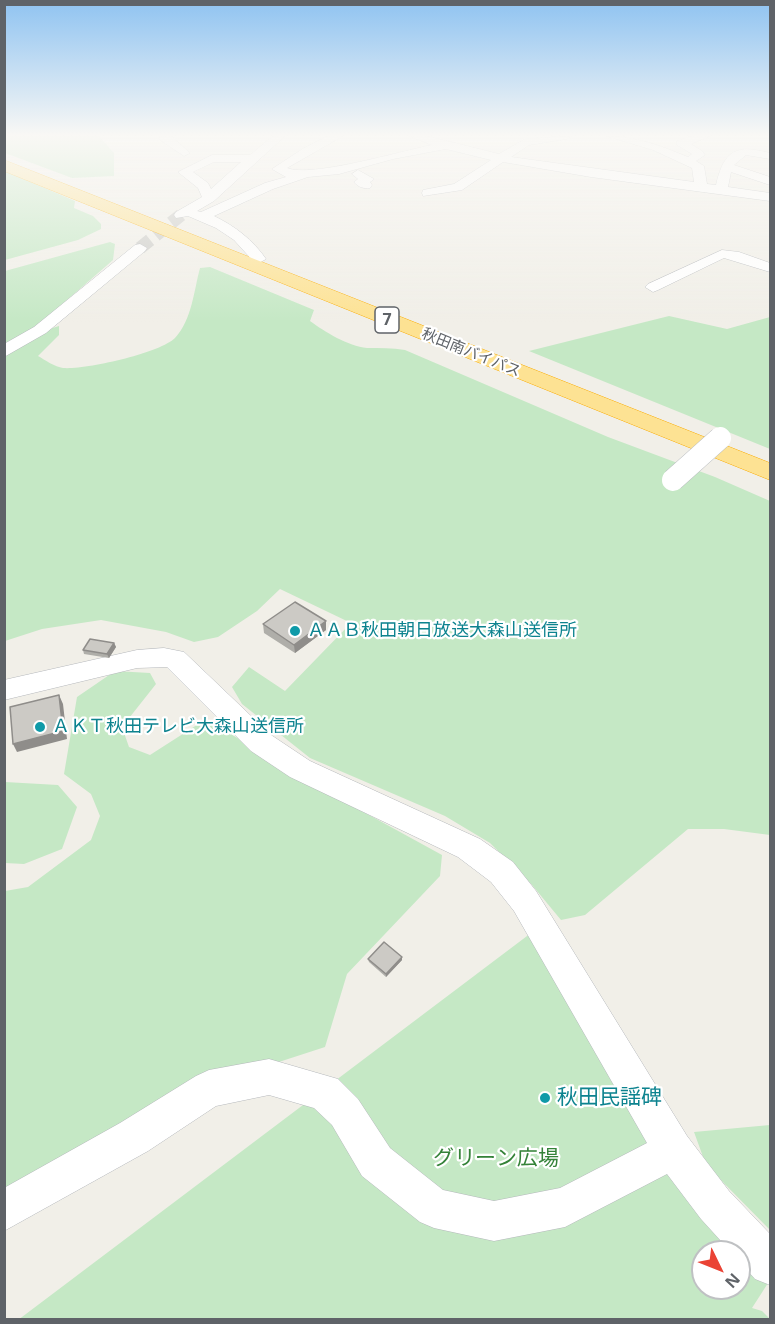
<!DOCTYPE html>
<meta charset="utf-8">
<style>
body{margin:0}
#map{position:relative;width:775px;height:1324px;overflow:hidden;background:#f1efe8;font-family:"Open Sans",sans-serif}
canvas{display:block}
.frame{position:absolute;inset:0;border:6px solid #5f6368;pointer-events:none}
.north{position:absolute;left:691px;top:1240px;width:60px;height:60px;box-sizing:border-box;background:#fff;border:2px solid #bfc1c3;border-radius:50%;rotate:133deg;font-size:16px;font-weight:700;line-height:24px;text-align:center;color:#5f6368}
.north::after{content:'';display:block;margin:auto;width:21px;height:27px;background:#ea4335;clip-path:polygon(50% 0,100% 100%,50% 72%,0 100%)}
</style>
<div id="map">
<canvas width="775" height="1324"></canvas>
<div class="frame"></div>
<div class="north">N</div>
</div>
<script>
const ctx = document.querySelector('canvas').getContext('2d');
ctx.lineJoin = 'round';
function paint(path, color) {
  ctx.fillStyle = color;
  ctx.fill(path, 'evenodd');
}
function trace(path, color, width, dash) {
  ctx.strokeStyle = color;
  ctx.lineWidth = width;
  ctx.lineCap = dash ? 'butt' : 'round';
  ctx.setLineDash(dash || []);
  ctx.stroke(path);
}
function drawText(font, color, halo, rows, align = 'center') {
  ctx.font = font + ' "Open Sans","Noto Sans JP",sans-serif';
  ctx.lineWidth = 4.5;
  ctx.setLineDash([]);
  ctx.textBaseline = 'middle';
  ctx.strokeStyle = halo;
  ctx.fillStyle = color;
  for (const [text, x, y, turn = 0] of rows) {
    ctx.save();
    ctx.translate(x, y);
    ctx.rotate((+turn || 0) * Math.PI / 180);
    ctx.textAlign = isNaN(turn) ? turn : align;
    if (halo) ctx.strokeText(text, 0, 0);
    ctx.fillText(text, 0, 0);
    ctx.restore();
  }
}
paint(new Path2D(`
 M 5,136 L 99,136 L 114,153 L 114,176 L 72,178 L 5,153 Z
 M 5,171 L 75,201 L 74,208 L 93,216 L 101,224 L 101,229 L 78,240 L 5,260 Z
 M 110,242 L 115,244 L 113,260 L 26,336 L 5,347 L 5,271 Z
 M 210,267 L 314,310 L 310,321 C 325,332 348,346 367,348 C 380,348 392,348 405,350 L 608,437 L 715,477 L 770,501 L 770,835 L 724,829 L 688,829 L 585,915 L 561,920 L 532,885 L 490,843 L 445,816 L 310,758 L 242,704 L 232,687 L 249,667 L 285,691 L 351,623 L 280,589 L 257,611 L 218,637 L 194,642 L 166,632 L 101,620 L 42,629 L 5,641 L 5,355 L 46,330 L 59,326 L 59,335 L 38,356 C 45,360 55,367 63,368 C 85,370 160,353 175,338 C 192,320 194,290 200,268 Z
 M 669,316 L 727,329 L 770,317 L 770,449 L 529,351 Z
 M 115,671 L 150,673 L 156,684 L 122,727 L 129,747 L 150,755 L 203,721 L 224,730 L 338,798 L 442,855 L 440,876 L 347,974 L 325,1047 L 165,1099 L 5,1193 L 5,891 L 28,887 L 91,840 L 100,816 L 91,794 L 64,774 L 77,697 Z
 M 5,782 L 58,785 L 77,807 L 62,849 L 24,864 L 5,863 Z
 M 535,930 L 770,1275 L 770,1280 L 752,1308 L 762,1311 L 770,1319 L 18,1320 ZM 703,1252 L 739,1252 L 739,1288 L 703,1288 Z
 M 770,1125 L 770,1230 L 706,1165 L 694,1132 Z`), '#c5e8c5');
trace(new Path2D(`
 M 140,248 L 181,215`), '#ccccc8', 13, [13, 7]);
const minor = new Path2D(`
 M 160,136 L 171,136 L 190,153 L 184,156 L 160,140 Z
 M 273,136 L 285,136 L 214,201 L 197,211 L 201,212 L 265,183 L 286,177 L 272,169 L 304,148 L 328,136 L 343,136 L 287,168 C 311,178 401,151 432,145 L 409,136 L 427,136 L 499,154 L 525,139 L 572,136 L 567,139 L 529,145 L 511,157 L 694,182 L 692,168 L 653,150 L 606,136 C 636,136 661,146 688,157 L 692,154 L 677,145 L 677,141 L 692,136 L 710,136 L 691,144 L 702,151 L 705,155 L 696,161 L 704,166 L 707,184 L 716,185 C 724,150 736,144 770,153 L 770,159 L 746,155 L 734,165 L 770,177 L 770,185 L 731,172 L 728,187 L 770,193 L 770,201 L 591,177 L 503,162 L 462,190 L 423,196 L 422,193 L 423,190 L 454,184 L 491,160 L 446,149 L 393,159 L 339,174 L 308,177 L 273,189 L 214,216 C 235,226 253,240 266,259 L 259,263 L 254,262 L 234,240 L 216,228 L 188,216 L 176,218 L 174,215 L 176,212 L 202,197 L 198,188 L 178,172 L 212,155 L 250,155 ZM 214,162 L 241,162 L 211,189 L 208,183 L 193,172 Z
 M 358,170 L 374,179 L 370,182 L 372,185 L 370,188 C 364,189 358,187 354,182 L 358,179 L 352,174 Z
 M 140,244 L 147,248 L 145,251 L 46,333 L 4,357 L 4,344 L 34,327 L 135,245 Z
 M 722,250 L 739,252 L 770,263 L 770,272 L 724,258 L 658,290 L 653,292 L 645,287 L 648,284 Z
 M 164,648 L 184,652 L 271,735 L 310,761 L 480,839 L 513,862 L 536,891 L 687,1136 L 729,1191 L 770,1234 L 770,1285 L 755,1279 L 739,1261 L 739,1252 L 731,1252 L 701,1219 L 667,1174 L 565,1227 L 494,1241 L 434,1228 L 420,1222 L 362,1176 L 332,1125 L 314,1108 L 269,1095 L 216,1106 L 148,1151 L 4,1231 L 4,1188 L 120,1123 L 196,1076 L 209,1070 L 269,1059 L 338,1079 L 358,1099 L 390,1148 L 443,1190 L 494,1201 L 560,1188 L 647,1143 L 514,911 L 491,882 L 458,857 L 290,777 L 251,751 L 167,667 L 137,668 L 4,700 L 4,680 L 137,650 Z`);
const highway = new Path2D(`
 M 4,160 L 770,463 L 770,480 L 4,171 Z`);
trace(minor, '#b5b8bc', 1);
trace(highway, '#f9ab00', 1);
paint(minor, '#fff');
paint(highway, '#fde293');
const minorBridge = new Path2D(`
 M 673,480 L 720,438`);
trace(minorBridge, '#b5b8bc', 23, []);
trace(minorBridge, '#fff', 22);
paint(new Path2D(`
 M 326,621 L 326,630 L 295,653 L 264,633 L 263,624 Z
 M 114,643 L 116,647 L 109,658 L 84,654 L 83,650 Z
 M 402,957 L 402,960 L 386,977 L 369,962 L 368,959 Z`), '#afaea9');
paint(new Path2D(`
 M 326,621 L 326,630 L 295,653 L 294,645 Z
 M 114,643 L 116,647 L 109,658 L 107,654 Z
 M 59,695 L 63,704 L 67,739 L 17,752 L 13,744 Z
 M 402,957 L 402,960 L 386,977 L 386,974 Z`), '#8f8d8a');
const building = new Path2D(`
 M 295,602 L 326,621 L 294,645 L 263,624 Z
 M 90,639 L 114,643 L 107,654 L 83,650 Z
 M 59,695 L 63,731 L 13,744 L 10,707 Z
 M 384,942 L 402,957 L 386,974 L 368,959 Z`);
paint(building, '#cccac5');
trace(building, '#8f8d8a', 1.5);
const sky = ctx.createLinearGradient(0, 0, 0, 322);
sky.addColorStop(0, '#8fc3f1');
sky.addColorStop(0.42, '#f9f8f5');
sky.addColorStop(1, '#f9f8f500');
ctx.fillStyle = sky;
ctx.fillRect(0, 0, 775, 322);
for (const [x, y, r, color] of [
 [295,631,6,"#0f9aa8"],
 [40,727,6,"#0f9aa8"],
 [545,1098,6,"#0f9aa8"]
]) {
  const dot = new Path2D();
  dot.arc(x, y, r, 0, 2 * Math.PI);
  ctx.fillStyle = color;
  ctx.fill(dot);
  trace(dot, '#fff', 2);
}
drawText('15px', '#5f6368', '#fff', [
 ["秋田南バイパス",471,353,22]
]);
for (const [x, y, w] of [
 [387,320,24]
]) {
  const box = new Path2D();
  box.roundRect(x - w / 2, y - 13, w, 26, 4.5);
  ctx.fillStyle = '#fff';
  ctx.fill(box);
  trace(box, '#5f6368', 1.5);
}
drawText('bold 16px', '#5f6368', null, [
 ["7",387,320]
]);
drawText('18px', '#0d838f', '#fff', [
 ["ＡＡＢ秋田朝日放送大森山送信所",307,631],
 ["ＡＫＴ秋田テレビ大森山送信所",52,727]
], 'left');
drawText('21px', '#0d838f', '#fff', [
 ["秋田民謡碑",557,1098]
], 'left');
drawText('21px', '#348238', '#fff', [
 ["グリーン広場",496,1159]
]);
</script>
